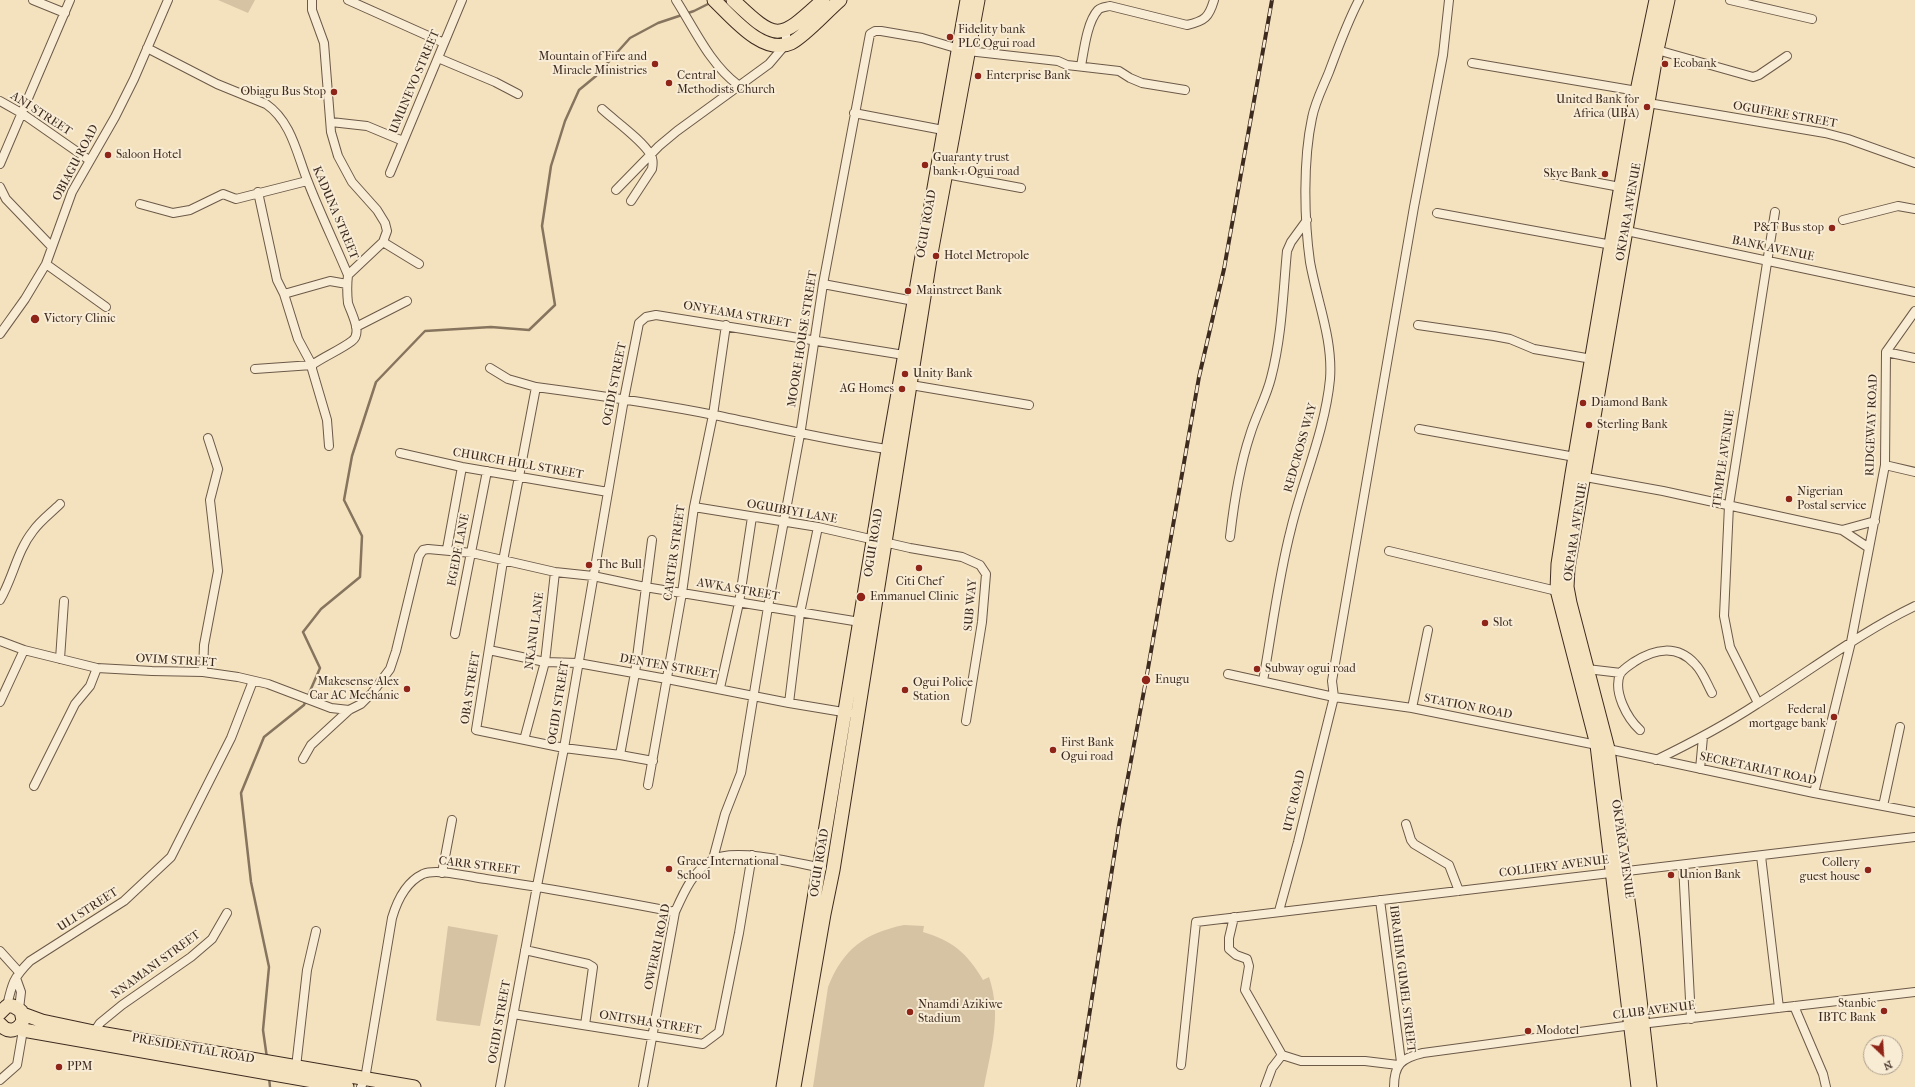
<!DOCTYPE html>
<style>
body{margin:0}
#map{position:relative;width:1915px;height:1087px;overflow:hidden;background:#f4e2be;font-family:"IM FELL French Canon",serif}
canvas{display:block}
.north{position:absolute;left:1863px;top:1035px;width:40px;height:40px;box-sizing:border-box;background:#f8ecd5;border:1px solid #ae9f8d;border-radius:50%;rotate:155deg;font-size:11px;font-weight:700;line-height:16px;text-align:center;color:#3e2b20}
.north::after{content:'';display:block;margin:auto;width:14px;height:18px;background:#8f2418;clip-path:polygon(50% 0,100% 100%,50% 72%,0 100%)}
</style>
<div id="map">
<canvas width="1915" height="1087"></canvas>
<div class="north">N</div>
</div>
<script>
const ctx = document.querySelector('canvas').getContext('2d');
ctx.lineJoin = 'round';
function paint(path, color) {
  ctx.fillStyle = color;
  ctx.fill(path, 'evenodd');
}
function trace(path, color, width, dash) {
  ctx.strokeStyle = color;
  ctx.lineWidth = width;
  ctx.lineCap = dash ? 'butt' : 'round';
  ctx.setLineDash(dash || []);
  ctx.stroke(path);
}
function drawText(font, color, halo, rows, align = 'center') {
  ctx.font = font + ' "IM FELL French Canon",serif';
  ctx.lineWidth = 4;
  ctx.setLineDash([]);
  ctx.textBaseline = 'middle';
  ctx.strokeStyle = halo;
  ctx.fillStyle = color;
  for (const [text, x, y, turn = 0] of rows) {
    ctx.save();
    ctx.translate(x, y);
    ctx.rotate((+turn || 0) * Math.PI / 180);
    ctx.textAlign = isNaN(turn) ? turn : align;
    if (halo) ctx.strokeText(text, 0, 0);
    ctx.fillText(text, 0, 0);
    ctx.restore();
  }
}
paint(new Path2D(`
 M 218,0 L 255,0 L 248,13 Z
 M 904,925 L 924,926 L 923,932 C 953,941 967,953 983,980 L 989,977 C 1002,1016 991,1049 984,1087 L 813,1087 L 828,987 C 843,949 865,933 904,925 Z
 M 448,926 L 498,935 L 480,1026 L 438,1021 L 436,1020 Z`), '#d5c3a3');
trace(new Path2D(`
 M 267,1058 L 263,1030 L 269,967 L 251,882 L 241,793 L 264,737 L 304,705 L 320,668 L 303,632 L 321,609 L 360,577 L 362,536 L 344,500 L 352,456 L 376,382 L 425,331 L 491,327 L 529,330 L 555,305 L 542,226 L 551,166 L 565,121 L 579,90 L 596,76 L 630,38 L 658,23 L 694,11 L 712,2
 M 269,1077 L 270,1087`), '#86745e', 2.5);
const minor = new Path2D(`
 M 33,0 L 65,13
 M 312,0 L 312,10 L 324,43 L 331,132 L 338,156 L 352,182 L 377,210 L 385,223 L 387,231 L 383,242 L 348,275
 M 348,0 L 444,43
 M 676,0 C 695,30 710,64 738,85
 M 1730,0 L 1812,19
 M 147,48 L 217,84 L 266,104 C 292,122 297,155 308,182 C 320,213 335,244 348,275 C 347,284 347,294 348,303 C 351,313 363,333 352,341 C 340,350 325,356 312,365 L 312,369 L 327,420 L 329,446
 M 1657,50 L 1753,77 L 1759,75 L 1787,56
 M 968,51 L 1058,61 L 1067,65 L 1119,71 L 1130,78 L 1142,83 L 1185,90
 M 438,58 L 495,82 L 518,94
 M 1472,63 L 1637,91
 M 1081,66 C 1084,50 1087,22 1098,10 C 1101,7 1106,7 1110,6 L 1187,25 C 1205,21 1209,17 1214,0
 M 0,101 L 23,114 L 89,160
 M 1648,103 L 1825,133 L 1848,139 L 1915,163
 M 602,109 C 615,121 642,140 650,154 C 653,158 653,164 652,169 L 631,201
 M 854,113 L 943,130
 M 331,122 L 367,126 L 403,141
 M 0,164 L 70,0
 M 390,173 L 462,0
 M 946,174 L 1021,188
 M 1551,174 L 1620,187
 M 0,187 L 6,199 L 52,247
 M 616,190 L 659,146 L 677,131 L 769,64 L 786,44 L 786,31
 M 140,204 L 173,213 L 190,210 L 223,194 L 236,199 L 307,181
 M 1437,213 L 1612,245
 M 1843,220 L 1898,206 L 1915,209
 M 1622,230 L 1915,292
 M 383,242 L 419,264
 M 46,264 L 106,307
 M 823,284 L 914,301
 M 284,294 L 330,281 L 347,284
 M 1418,325 L 1494,336 L 1510,339 L 1534,349 L 1592,359
 M 356,327 L 407,301
 M 0,334 L 25,299 L 46,264 L 72,192 L 115,117 L 134,79 L 168,0
 M 1886,352 L 1915,358
 M 490,368 L 508,379 L 536,387
 M 255,369 L 312,365 L 298,339 L 284,294 L 277,280 L 258,192
 M 911,385 L 1029,405
 M 1419,429 L 1575,457
 M 400,453 L 462,467 L 608,492
 M 1885,465 L 1915,472
 M 1580,476 L 1663,491 L 1842,530 L 1869,548
 M 694,507 L 818,527 L 910,548 L 962,557 L 980,565 L 986,574 L 982,622 L 966,721
 M 1842,530 L 1875,521
 M 1230,537 C 1234,502 1239,468 1250,435 C 1256,415 1266,398 1271,378 C 1282,336 1283,293 1287,251 L 1291,242 L 1307,220
 M 652,540 L 635,673 L 620,755 L 564,748 L 476,730 L 503,561 L 536,387 C 596,395 655,403 714,415 C 773,427 832,441 893,450
 M 447,549 L 462,467
 M 1389,551 L 1561,592
 M 0,600 C 13,578 17,551 33,531 C 40,521 51,513 60,504
 M 455,634 L 487,471
 M 0,641 L 24,650 L 97,668 L 152,671 L 203,672 L 238,677 L 268,684 L 331,708 L 349,710
 M 489,650 L 545,662 L 578,663 L 667,679 L 789,703 L 849,713
 M 60,659 L 64,601
 M 1587,669 L 1621,673
 M 203,672 L 204,645 L 218,571 L 210,500 L 218,469 L 208,438
 M 1228,674 L 1334,697 L 1412,708 L 1597,745 L 1608,749 L 1814,793 L 1915,812
 M 1263,681 C 1272,631 1278,579 1291,529 C 1303,479 1325,431 1330,379 C 1333,339 1317,301 1310,262 C 1304,219 1303,160 1312,118 C 1315,102 1323,87 1329,72 C 1338,48 1347,23 1359,0
 M 720,688 L 739,603 L 752,517
 M 0,702 L 24,650
 M 789,703 L 800,613 L 818,527
 M 1758,703 L 1730,647 L 1724,616 L 1729,505 L 1775,212
 M 1412,708 L 1428,630
 M 1640,730 C 1627,718 1613,692 1620,674 C 1623,669 1630,665 1634,662 C 1654,649 1677,644 1695,664 C 1703,672 1707,684 1712,693
 M 524,740 L 545,662 L 555,572
 M 620,755 L 653,761
 M 303,759 L 311,745 L 349,710 L 361,704 L 372,693 L 390,669 L 396,651 L 419,556 L 423,550 L 428,549 L 472,553 L 555,572 L 593,576 L 645,587 L 860,622
 M 1656,760 C 1691,743 1725,725 1757,704 C 1810,671 1859,633 1915,606
 M 1700,769 L 1703,737
 M 648,785 L 682,593 L 694,507 L 713,415 L 726,325
 M 34,786 L 75,704 L 90,686 L 97,668
 M 1814,793 L 1851,642 L 1885,465 L 1886,352 L 1915,311
 M 1883,806 L 1900,727
 M 1406,824 L 1411,840 L 1414,844 L 1449,865 L 1459,891
 M 1761,856 L 1779,1008
 M 713,859 L 725,814 L 741,773 L 768,607 L 801,429 L 823,284 L 870,34 L 875,31 L 881,31 L 922,38 L 959,49
 M 1683,865 L 1691,1019
 M 442,873 L 452,820
 M 1380,900 L 1401,1062
 M 1279,911 L 1298,842 L 1334,697 L 1332,681 L 1414,207 L 1443,55 L 1449,0
 M 1234,917 L 1229,938 L 1229,949 L 1236,955 L 1247,959 L 1249,966 L 1245,990 L 1282,1055 L 1301,1061 L 1365,1061 L 1398,1065
 M 525,950 L 588,964 L 593,967 L 585,1025
 M 0,951 L 19,972
 M 16,978 L 21,992 L 19,1009
 M 7,1006 C 12,984 13,978 30,961 L 124,901 L 171,857 L 231,738 L 253,681
 M 1794,1006 L 1823,1074 L 1826,1087
 M 513,1014 L 703,1044 L 719,1032 L 739,933 L 752,855
 M 94,1032 L 100,1023 L 122,1005 L 191,957 L 212,939 L 227,913
 M 1181,1065 L 1196,922 L 1915,837
 M 296,1067 L 307,970 L 316,931
 M 0,1080 L 17,1065 L 23,1030
 M 361,1087 L 365,1079 L 392,918 C 397,901 406,882 423,874 C 437,868 470,877 486,879 C 549,888 612,900 675,912
 M 500,1087 L 537,886 L 564,748 L 624,399 L 639,323 L 646,317 L 656,315 L 904,355
 M 643,1087 L 675,912 C 684,892 693,871 712,860 C 733,847 798,863 822,868
 M 1265,1087 L 1272,1068 L 1282,1055
 M 1394,1087 C 1394,1065 1401,1058 1423,1053 L 1632,1025 L 1915,992`);
const primary = new Path2D(`
 M 714,0 C 732,17 763,56 791,43 C 806,35 826,12 840,0
 M 733,0 C 778,43 779,40 823,0
 M 0,1013 L 7,1006 L 13,1006 L 21,1011 L 23,1020 C 19,1031 8,1034 0,1024
 M 23,1014 L 42,1021 L 94,1032 L 414,1087
 M 19,1028 L 23,1030 L 347,1087
 M 783,1087 L 888,450 L 967,0
 M 794,1087 L 824,914 L 833,870 L 930,259 L 978,0
 M 1638,1087 L 1597,745 L 1557,590 L 1558,564 L 1572,474 L 1637,91 L 1656,0
 M 1650,1087 L 1633,938 L 1608,749 L 1570,603 L 1567,587 L 1568,568 L 1657,50 L 1668,0`);
trace(minor, '#6c5948', 10);
trace(primary, '#3e2b20', 15);
trace(minor, '#f8ecd5', 8);
trace(primary, '#f4e2be', 13);
const rail = new Path2D(`
 M 1078,1087 L 1119,825 L 1146,680 L 1199,377 L 1224,269 L 1272,0`);
trace(rail, '#3e2b20', 4);
trace(rail, '#f8ecd5', 2.5, [8]);
for (const [x, y, r, color] of [
 [950,37,4,"#8f2418"],
 [655,64,4,"#8f2418"],
 [1665,64,4,"#8f2418"],
 [978,76,4,"#8f2418"],
 [669,83,4,"#8f2418"],
 [334,92,4,"#8f2418"],
 [1647,107,4,"#8f2418"],
 [108,155,4,"#8f2418"],
 [925,165,4,"#8f2418"],
 [1605,174,4,"#8f2418"],
 [1832,228,4,"#8f2418"],
 [936,256,4,"#8f2418"],
 [908,291,4,"#8f2418"],
 [35,319,5,"#8f2418"],
 [905,374,4,"#8f2418"],
 [902,389,4,"#8f2418"],
 [1583,403,4,"#8f2418"],
 [1589,425,4,"#8f2418"],
 [1789,499,4,"#8f2418"],
 [589,565,4,"#8f2418"],
 [919,568,4,"#8f2418"],
 [861,597,5,"#8f2418"],
 [1485,623,4,"#8f2418"],
 [1257,669,4,"#8f2418"],
 [1146,680,5,"#8f2418"],
 [407,689,4,"#8f2418"],
 [905,690,4,"#8f2418"],
 [1834,717,4,"#8f2418"],
 [1053,750,4,"#8f2418"],
 [669,869,4,"#8f2418"],
 [1868,870,4,"#8f2418"],
 [1671,875,4,"#8f2418"],
 [1884,1011,4,"#8f2418"],
 [910,1012,4,"#8f2418"],
 [1528,1031,4,"#8f2418"],
 [59,1067,4,"#8f2418"]
]) {
  const dot = new Path2D();
  dot.arc(x, y, r, 0, 2 * Math.PI);
  ctx.fillStyle = color;
  ctx.fill(dot);
  trace(dot, '#f8ecd5', 1.5);
}
drawText('12px', '#3e2b20', '#f8ecd5', [
 ["Fidelity bank",958,30],
 ["PLC Ogui road",958,44],
 ["Mountain of Fire and",647,57,"right"],
 ["Miracle Ministries",647,71,"right"],
 ["Ecobank",1673,64],
 ["Central",677,76],
 ["Methodists Church",677,90],
 ["Enterprise Bank",986,76],
 ["Obiagu Bus Stop",326,92,"right"],
 ["United Bank for",1639,100,"right"],
 ["Africa (UBA)",1639,114,"right"],
 ["Saloon Hotel",116,155],
 ["Guaranty trust",933,158],
 ["bank 1 Ogui road",933,172],
 ["Skye Bank",1597,174,"right"],
 ["P&T Bus stop",1824,228,"right"],
 ["Hotel Metropole",944,256],
 ["Mainstreet Bank",916,291],
 ["Victory Clinic",44,319],
 ["Unity Bank",913,374],
 ["AG Homes",894,389,"right"],
 ["Diamond Bank",1591,403],
 ["Sterling Bank",1597,425],
 ["Nigerian",1797,492],
 ["Postal service",1797,506],
 ["The Bull",597,565],
 ["Citi Chef",919,582,"center"],
 ["Emmanuel Clinic",870,597],
 ["Slot",1493,623],
 ["Subway ogui road",1265,669],
 ["Enugu",1155,680],
 ["Makesense Alex",399,682,"right"],
 ["Car AC Mechanic",399,696,"right"],
 ["Ogui Police",913,683],
 ["Station",913,697],
 ["Federal",1826,710,"right"],
 ["mortgage bank",1826,724,"right"],
 ["First Bank",1061,743],
 ["Ogui road",1061,757],
 ["Grace International",677,862],
 ["School",677,876],
 ["Collery",1860,863,"right"],
 ["guest house",1860,877,"right"],
 ["Union Bank",1679,875],
 ["Stanbic",1876,1004,"right"],
 ["IBTC Bank",1876,1018,"right"],
 ["Nnamdi Azikiwe",918,1005],
 ["Stadium",918,1019],
 ["Modotel",1536,1031],
 ["PPM",67,1067]
], 'left');
drawText('12px', '#3e2b20', '#f8ecd5', [
 ["UMUNEVO STREET",415,82,-67],
 ["ANI STREET",41,114,33],
 ["OGUFERE STREET",1785,115,10],
 ["OBIAGU ROAD",76,163,-62],
 ["OKPARA AVENUE",1629,212,-80],
 ["KADUNA STREET",335,213,67],
 ["OGUI ROAD",927,224,-80],
 ["BANK AVENUE",1773,249,12],
 ["ONYEAMA STREET",737,315,10],
 ["MOORE HOUSE STREET",803,339,-81],
 ["OGIDI STREET",615,384,-79],
 ["RIDGEWAY ROAD",1872,425,-88],
 ["REDCROSS WAY",1301,448,-74],
 ["TEMPLE AVENUE",1724,459,-82],
 ["CHURCH HILL STREET",518,464,10],
 ["OGUIBIYI LANE",792,512,10],
 ["OKPARA AVENUE",1576,532,-81],
 ["OGUI ROAD",874,543,-81],
 ["EGEDE LANE",459,550,-79],
 ["CARTER STREET",675,553,-82],
 ["AWKA STREET",738,590,10],
 ["SUB WAY",971,605,-85],
 ["NKANU LANE",535,631,-82],
 ["OVIM STREET",176,661,3],
 ["DENTEN STREET",668,667,10],
 ["OBA STREET",471,688,-81],
 ["OGIDI STREET",559,703,-81],
 ["STATION ROAD",1468,707,11],
 ["SECRETARIAT ROAD",1758,769,12],
 ["UTC ROAD",1295,801,-77],
 ["OKPARA AVENUE",1622,849,82],
 ["OGUI ROAD",820,863,-81],
 ["CARR STREET",479,866,7],
 ["COLLIERY AVENUE",1554,867,-7],
 ["ULI STREET",88,910,-33],
 ["OWERRI ROAD",658,947,-78],
 ["NNAMANI STREET",156,965,-36],
 ["IBRAHIM GUMEL STREET",1402,979,83],
 ["CLUB AVENUE",1654,1011,-7],
 ["OGIDI STREET",500,1022,-80],
 ["ONITSHA STREET",650,1023,9],
 ["PRESIDENTIAL ROAD",193,1049,10]
]);
</script>
